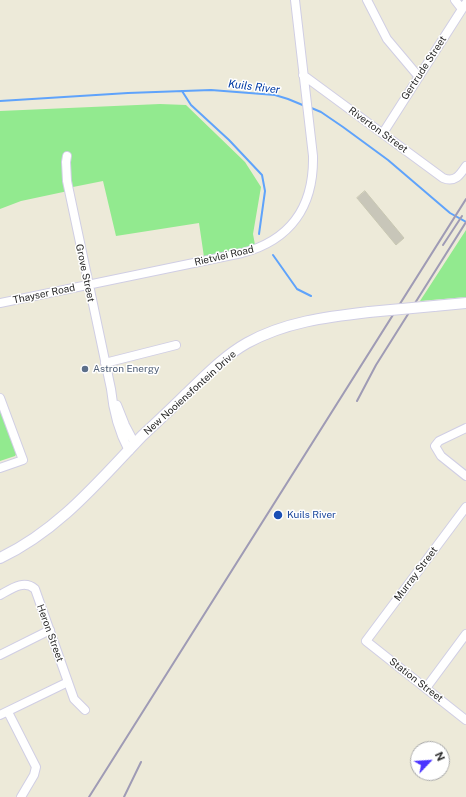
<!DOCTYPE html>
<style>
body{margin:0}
#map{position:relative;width:466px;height:797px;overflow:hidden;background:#edead9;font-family:"Public Sans",sans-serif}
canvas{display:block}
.north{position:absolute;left:410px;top:741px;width:40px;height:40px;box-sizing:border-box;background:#fff;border:1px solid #a9a9a9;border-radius:50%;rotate:65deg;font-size:11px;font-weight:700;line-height:16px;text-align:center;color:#292929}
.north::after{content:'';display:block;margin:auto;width:14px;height:18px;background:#4a33ff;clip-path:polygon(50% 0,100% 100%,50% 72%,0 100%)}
</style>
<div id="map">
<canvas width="466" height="797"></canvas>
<div class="north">N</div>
</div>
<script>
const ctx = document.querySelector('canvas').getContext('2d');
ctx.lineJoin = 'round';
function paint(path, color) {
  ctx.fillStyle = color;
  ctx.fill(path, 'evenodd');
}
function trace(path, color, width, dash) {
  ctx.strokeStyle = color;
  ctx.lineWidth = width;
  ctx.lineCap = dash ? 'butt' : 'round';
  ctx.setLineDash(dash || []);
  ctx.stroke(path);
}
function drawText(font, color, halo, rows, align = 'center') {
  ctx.font = font + ' "Public Sans",sans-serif';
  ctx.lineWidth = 3;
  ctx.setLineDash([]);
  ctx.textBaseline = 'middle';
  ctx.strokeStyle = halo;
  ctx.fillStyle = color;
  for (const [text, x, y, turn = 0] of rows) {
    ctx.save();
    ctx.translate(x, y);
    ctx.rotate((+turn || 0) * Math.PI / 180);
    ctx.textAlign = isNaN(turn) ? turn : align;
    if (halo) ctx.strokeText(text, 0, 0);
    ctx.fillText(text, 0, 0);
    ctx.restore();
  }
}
paint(new Path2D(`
 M 160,104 L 186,105 L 245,162 L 261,187 L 253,234 L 255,245 L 204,257 L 199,223 L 116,236 L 103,181 L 68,188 L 68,191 L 21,201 L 0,209 L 0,111 Z
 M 466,230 L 466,297 L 420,301 Z
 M 0,408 L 17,453 L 15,456 L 0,461 Z`), '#92ea8f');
trace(new Path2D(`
 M 182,91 L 191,105 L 229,140 L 262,175 L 265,191 L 259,234
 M 0,101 L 128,93 L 211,90 L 275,95 L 288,99 L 305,106
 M 309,107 L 321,112 L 343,127 L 388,160 L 450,213 L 466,222
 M 273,255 L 297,289 L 311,296`), '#5fa3fb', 2);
const building = new Path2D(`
 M 365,191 L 404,238 L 396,245 L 357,198 Z`);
paint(building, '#c8c6b9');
trace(building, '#c8c7b2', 1);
const minor = new Path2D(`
 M 367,0 L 387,39 L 419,77
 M 455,0 L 462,9
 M 303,75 L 443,178 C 455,183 460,175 466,166
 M 383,133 L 466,3
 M 67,156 L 66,162 L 67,181 L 111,389 C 113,410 119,432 129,451
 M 0,303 L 242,253 C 291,240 314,206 313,156 L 295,0
 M 105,363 L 176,345
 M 0,398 L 23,460 L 0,468
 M 117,405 L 125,425 L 135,444
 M 466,428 L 439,441 L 435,446 L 441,456 L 466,476
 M 466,507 L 366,641 L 466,720
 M 0,595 C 11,589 24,579 35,589 L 74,699 L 85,710
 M 0,655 L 50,630
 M 426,688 L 466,634
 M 8,712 L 36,767 L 34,775 L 21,797
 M 0,715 L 68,682`);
const tertiary = new Path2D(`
 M 434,306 L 466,303
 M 0,558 C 58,531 99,481 142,436 C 157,422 172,408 186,394 C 205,376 224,356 247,343 C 285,322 326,317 369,312`);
trace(minor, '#d0cee4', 10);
trace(tertiary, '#d0cee4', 12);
trace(minor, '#fff', 8);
trace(tertiary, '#fff', 10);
trace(new Path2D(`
 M 443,245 L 462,216
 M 357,401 L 376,365 L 466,222
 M 89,797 L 466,199
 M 124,797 L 141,762`), '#9f9bb5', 2);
const tertiaryBridge = new Path2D(`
 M 369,312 L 434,306`);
trace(tertiaryBridge, '#d0cee4', 12, []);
trace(tertiaryBridge, '#fff', 10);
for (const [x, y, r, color] of [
 [85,369,4,"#5c6f8a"],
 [278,515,5,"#1a4fb4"]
]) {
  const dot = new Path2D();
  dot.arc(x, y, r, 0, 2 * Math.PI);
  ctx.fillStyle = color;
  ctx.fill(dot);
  trace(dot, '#fff', 1.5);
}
drawText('10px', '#292929', '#fff', [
 ["Gertrude Street",424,68,-57],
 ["Riverton Street",378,130,36],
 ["Rietvlei Road",224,256,-13],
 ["Grove Street",85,273,78],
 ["Thayser Road",44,294,-12],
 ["New Nooiensfontein Drive",190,393,-42],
 ["Murray Street",416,574,-53],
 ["Heron Street",50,633,70],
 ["Station Street",416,680,38]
]);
drawText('10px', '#4e5e75', '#fff', [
 ["Astron Energy",93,369]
], 'left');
drawText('10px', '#164399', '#fff', [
 ["Kuils River",287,515]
], 'left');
drawText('italic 11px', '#003ba5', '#fff', [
 ["Kuils River",254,87,7]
]);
</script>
